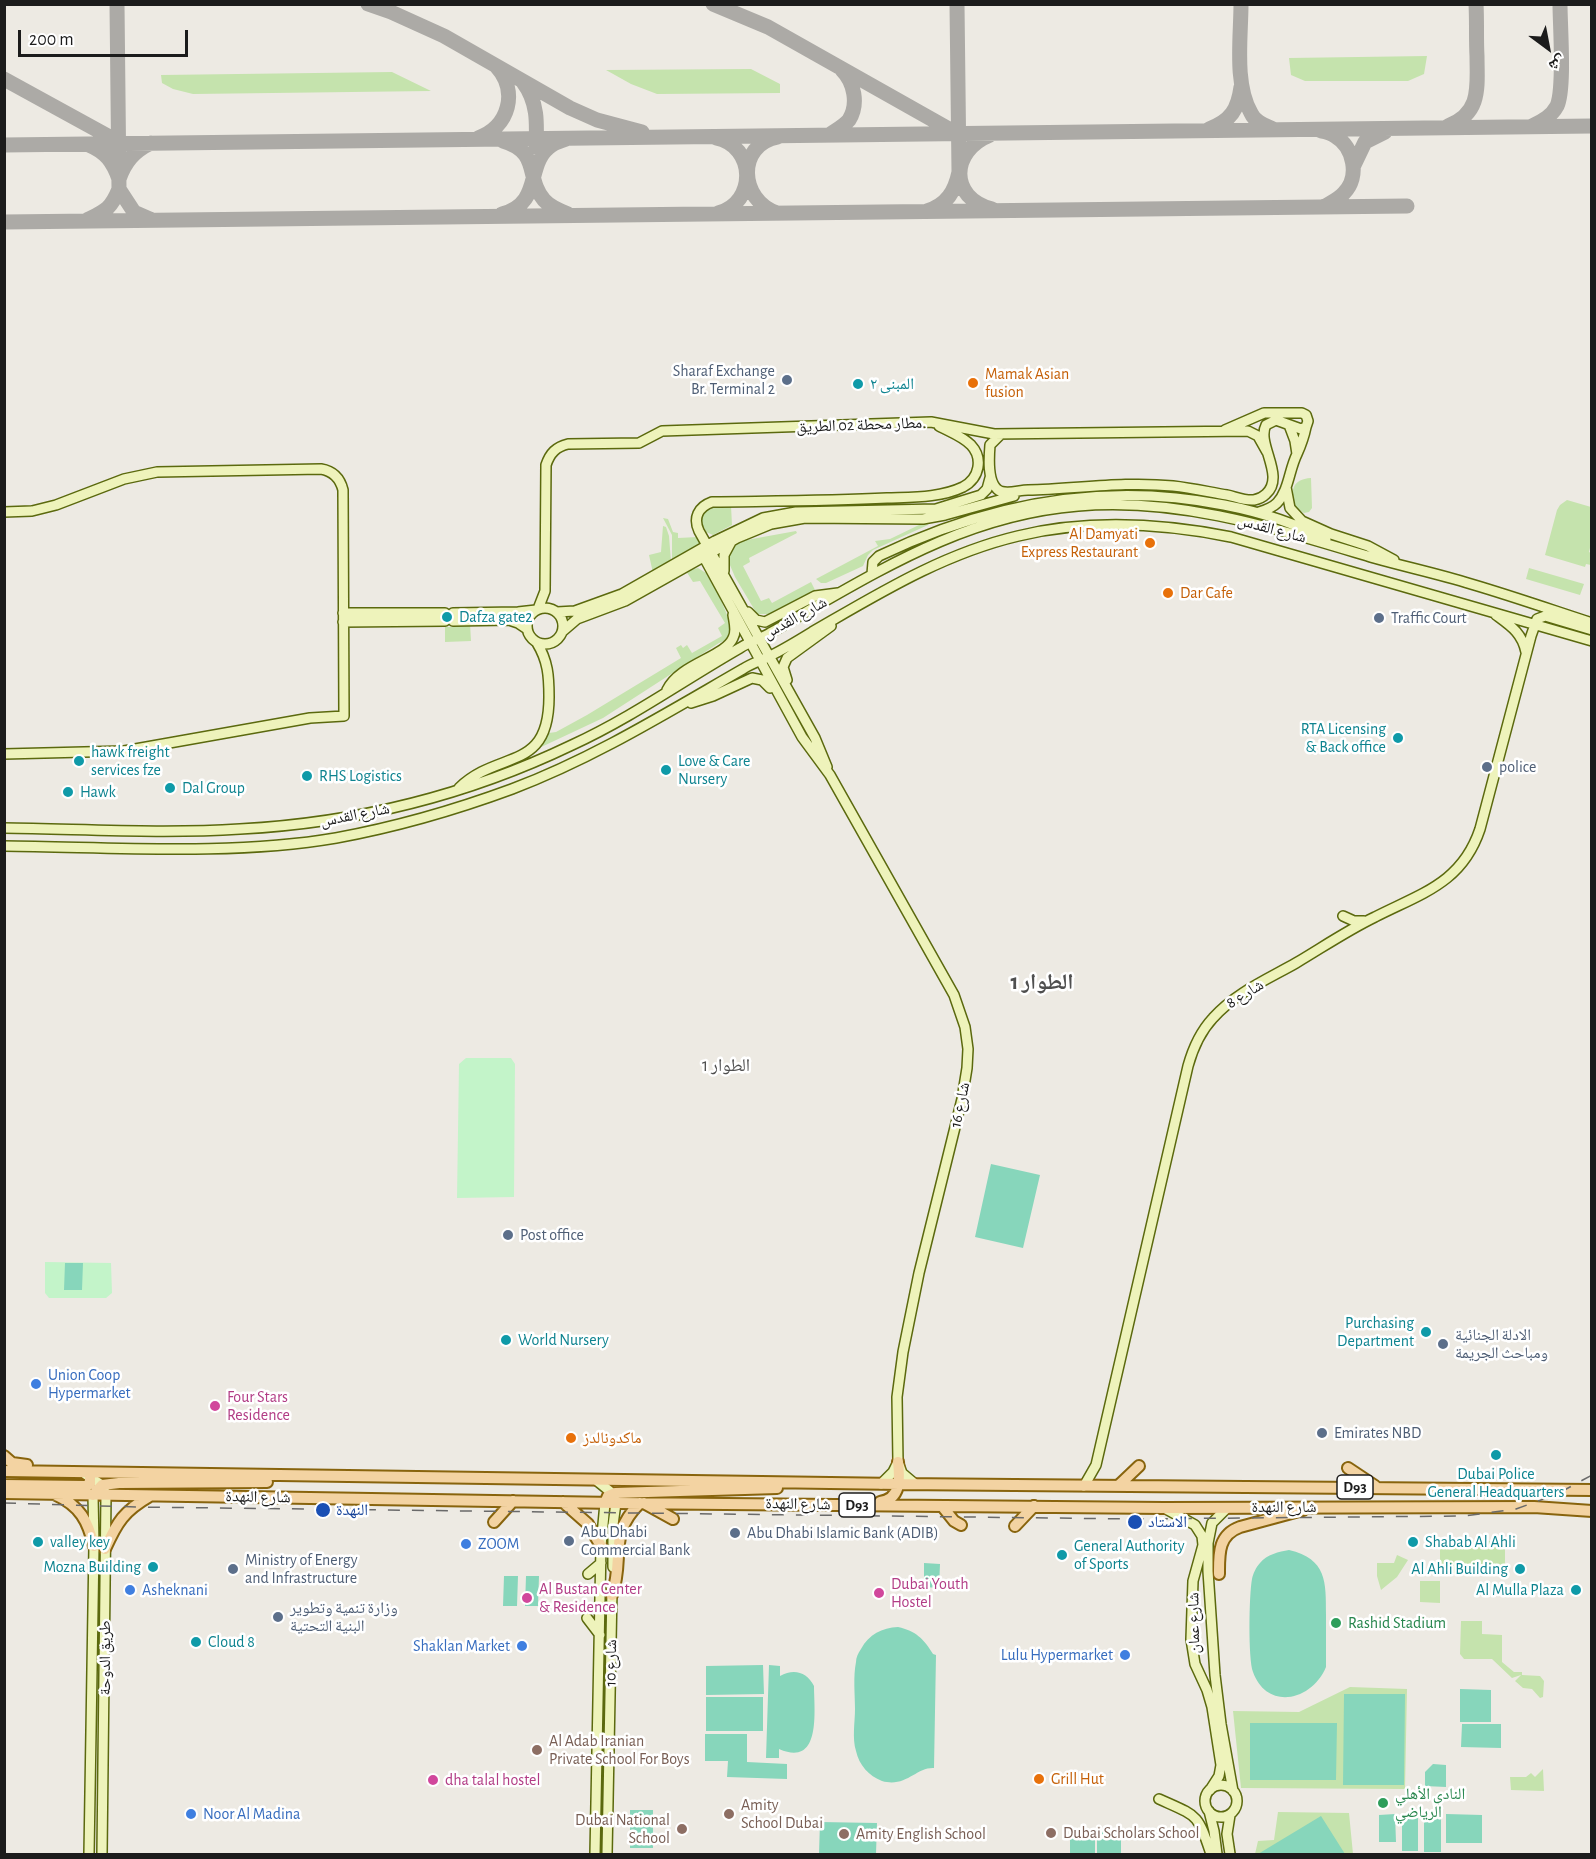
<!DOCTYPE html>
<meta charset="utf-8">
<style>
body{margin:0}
#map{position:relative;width:1596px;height:1859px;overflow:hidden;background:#edeae3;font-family:"Alegreya Sans","Noto Naskh Arabic",sans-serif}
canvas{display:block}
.frame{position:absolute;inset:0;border:6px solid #1c1c1c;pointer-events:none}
.north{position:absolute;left:1518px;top:18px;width:60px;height:60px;-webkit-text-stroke:4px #fff;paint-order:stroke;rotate:148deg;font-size:16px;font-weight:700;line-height:24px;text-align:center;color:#1c1c1c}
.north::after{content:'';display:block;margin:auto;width:21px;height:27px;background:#1c1c1c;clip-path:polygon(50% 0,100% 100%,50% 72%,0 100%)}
.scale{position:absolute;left:18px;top:30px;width:170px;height:27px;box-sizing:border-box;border:3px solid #1c1c1c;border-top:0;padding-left:8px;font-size:18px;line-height:21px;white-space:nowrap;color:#1c1c1c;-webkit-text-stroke:4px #fff;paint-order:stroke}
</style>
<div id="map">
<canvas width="1596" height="1859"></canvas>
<div class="frame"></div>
<div class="north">ش</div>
<div class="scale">200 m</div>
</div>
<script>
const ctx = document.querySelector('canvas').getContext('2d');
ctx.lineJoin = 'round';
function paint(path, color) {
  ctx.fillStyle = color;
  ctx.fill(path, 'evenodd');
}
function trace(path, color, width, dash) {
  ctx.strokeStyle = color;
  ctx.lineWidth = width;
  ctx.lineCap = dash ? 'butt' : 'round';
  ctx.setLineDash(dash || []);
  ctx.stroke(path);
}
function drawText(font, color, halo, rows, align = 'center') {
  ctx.font = font + ' "Alegreya Sans","Noto Naskh Arabic",sans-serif';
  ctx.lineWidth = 5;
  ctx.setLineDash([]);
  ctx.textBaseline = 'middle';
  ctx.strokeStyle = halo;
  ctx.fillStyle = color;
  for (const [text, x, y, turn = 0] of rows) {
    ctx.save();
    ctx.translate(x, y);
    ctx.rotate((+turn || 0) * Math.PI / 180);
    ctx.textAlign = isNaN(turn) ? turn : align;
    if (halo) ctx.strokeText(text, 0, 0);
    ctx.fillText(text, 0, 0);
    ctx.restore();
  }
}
paint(new Path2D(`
 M 1427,56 L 1424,74 L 1408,81 L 1305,81 L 1291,75 L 1289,58 Z
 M 751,69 L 780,84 L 780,93 L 657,94 L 631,84 L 606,70 Z
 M 392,72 L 431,91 L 193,94 L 173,89 L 162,83 L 161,75 Z
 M 1311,478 L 1312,508 L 1309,512 L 1304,513 L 1295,507 C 1290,491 1292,479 1311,478 Z
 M 1567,500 L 1591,507 L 1591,544 L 1589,552 L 1591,553 L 1591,565 L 1586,564 L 1585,567 L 1545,555 L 1557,510 L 1560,505 Z
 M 713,506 L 731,506 L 732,525 L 713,535 L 706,532 L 701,521 L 703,512 Z
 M 663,518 L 668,519 L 673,532 L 678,533 L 678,538 L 698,537 L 701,544 L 672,561 L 672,535 Z
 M 928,523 L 928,525 L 873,550 L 868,555 L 863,566 L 826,583 L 821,583 L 816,579 L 878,546 L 875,541 L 890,539 L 919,525 Z
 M 663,526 L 666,527 L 669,536 L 671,562 L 653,573 L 649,555 L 661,552 Z
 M 796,531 L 797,533 L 749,558 L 750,562 L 743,566 L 761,601 L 769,598 L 772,603 L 811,582 L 815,590 L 769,614 L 757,614 L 735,577 L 727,558 L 733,546 L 741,541 Z
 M 698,568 L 706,573 L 718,593 L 730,622 L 730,631 L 726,640 L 719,643 L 603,718 L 537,749 L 549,733 L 556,732 L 587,715 L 681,658 L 676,648 L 681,645 L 683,648 L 687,645 L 692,653 L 722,636 L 718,628 L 725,623 L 700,581 L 693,582 L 686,571 Z
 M 1529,568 L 1584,584 L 1580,595 L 1526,579 Z
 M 470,623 L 471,641 L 445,642 L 445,627 L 452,627 L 453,624 Z
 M 1440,1540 L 1499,1541 L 1505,1548 L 1505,1575 L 1440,1573 Z
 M 1397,1555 L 1408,1560 L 1397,1577 L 1381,1590 L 1377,1576 L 1377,1563 L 1394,1563 Z
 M 1420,1581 L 1440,1581 L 1440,1603 L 1420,1602 Z
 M 1461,1621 L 1482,1621 L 1482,1634 L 1502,1635 L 1502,1662 L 1514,1672 L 1522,1672 L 1522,1675 L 1540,1676 L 1544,1681 L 1543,1697 L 1540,1698 L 1532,1689 L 1523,1688 L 1515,1681 L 1521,1675 L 1512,1678 L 1492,1659 L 1464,1659 L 1460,1654 Z
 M 1350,1687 L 1407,1689 L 1405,1789 L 1241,1788 L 1233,1711 L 1299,1712 Z
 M 1543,1769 L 1544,1791 L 1511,1790 L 1510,1777 L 1526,1777 L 1531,1773 L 1535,1777 Z
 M 1278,1812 L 1349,1813 L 1353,1854 L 1255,1854 L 1258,1841 L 1274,1840 Z`), '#c5e3ad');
paint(new Path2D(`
 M 466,1058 L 511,1058 L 515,1064 L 514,1197 L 457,1198 L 459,1064 Z
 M 45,1262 L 111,1263 L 112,1293 L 106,1298 L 49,1298 L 45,1293 Z`), '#c3f4c9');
paint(new Path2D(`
 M 991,1164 L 1040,1175 L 1023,1248 L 975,1237 Z
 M 65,1263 L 83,1263 L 82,1290 L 64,1290 Z
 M 1289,1550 C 1327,1559 1326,1582 1326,1615 C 1326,1632 1326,1650 1326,1667 C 1312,1701 1267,1711 1253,1672 C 1248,1659 1249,1595 1252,1579 C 1253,1574 1256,1567 1260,1563 C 1267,1554 1279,1552 1289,1550 Z
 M 924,1563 L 940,1564 L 939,1588 L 924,1587 Z
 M 504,1576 L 518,1576 L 517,1606 L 503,1606 Z
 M 526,1576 L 539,1576 L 538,1606 L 525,1606 Z
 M 898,1627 C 916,1631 924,1639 933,1654 L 936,1655 L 934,1768 C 916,1767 906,1788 882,1781 C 869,1776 859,1765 856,1751 C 852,1738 855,1722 855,1709 C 855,1694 853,1677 856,1662 C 856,1658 858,1653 861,1649 C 869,1634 882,1628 898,1627 Z
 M 763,1665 L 764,1694 L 706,1695 L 706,1666 Z
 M 769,1665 L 780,1666 L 780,1676 C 794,1668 807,1672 814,1686 C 814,1710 822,1768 779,1749 L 779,1758 L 766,1758 Z
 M 1460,1689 L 1491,1690 L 1491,1722 L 1460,1722 Z
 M 1344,1694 L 1405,1694 L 1404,1785 L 1343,1785 Z
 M 706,1697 L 763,1697 L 763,1731 L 706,1731 Z
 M 1250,1723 L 1337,1723 L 1336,1780 L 1250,1780 Z
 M 1462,1724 L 1501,1724 L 1501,1748 L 1461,1747 Z
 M 705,1734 L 747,1734 L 747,1762 L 787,1764 L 787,1779 L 727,1777 L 728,1761 L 705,1761 Z
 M 1433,1764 L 1446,1765 L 1446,1787 L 1425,1786 L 1425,1772 Z
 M 630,1810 L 653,1810 L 653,1848 L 630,1848 Z
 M 1395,1814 L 1396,1842 L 1379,1842 L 1379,1815 Z
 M 1446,1814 L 1482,1815 L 1482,1843 L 1446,1843 Z
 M 1321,1816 L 1345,1854 L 1258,1854 Z
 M 1402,1818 L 1418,1818 L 1418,1851 L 1402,1851 Z
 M 1424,1818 L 1441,1818 L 1441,1852 L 1424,1852 Z
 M 820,1822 L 877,1823 L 876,1854 L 819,1854 Z
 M 1070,1831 L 1095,1831 L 1095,1854 L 1070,1854 Z
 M 1097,1831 L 1121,1831 L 1121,1854 L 1097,1854 Z`), '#87d6bb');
trace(new Path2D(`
 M 368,4 L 391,12 L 444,36 L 570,108 L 597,120 L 642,132
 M 713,4 L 768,27 L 956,133
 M 1241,4 C 1241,37 1234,84 1251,113 C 1255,122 1264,125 1273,129
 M 4,79 L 117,141
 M 523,82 C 538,102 537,123 536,147
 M 1448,126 C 1482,113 1477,86 1477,56 C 1476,39 1477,22 1476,4
 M 1532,126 C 1542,121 1551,117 1557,106 C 1565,88 1560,27 1560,4
 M 1209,129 C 1231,121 1238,109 1241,87
 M 1321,131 C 1326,132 1331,133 1335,136 C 1354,147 1360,177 1344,193 C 1339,199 1330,203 1324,207
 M 829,135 C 836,130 844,126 849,120 C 859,104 854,82 842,70
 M 990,135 C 950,151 949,198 992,209
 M 478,138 C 509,127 519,91 496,66
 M 716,138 C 756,146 757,203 718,213
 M 503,141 C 541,152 525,178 544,200 C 550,207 560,211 568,214
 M 4,145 L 1592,126
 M 89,145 C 106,152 113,162 119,179 C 125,162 134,151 151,143
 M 1354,165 L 1365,142 L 1385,132
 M 119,189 L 134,212 L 150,219
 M 927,211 C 947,205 955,191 959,172 L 957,4
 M 777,213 C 739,200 736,145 778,137
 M 502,214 C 544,203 524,163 552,145 C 556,142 561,141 566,139
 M 87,220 C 105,211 111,209 119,189 L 117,4
 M 4,222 L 1407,206`), '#acaaa6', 15);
const secondary = new Path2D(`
 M 1289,425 L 1295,441 L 1297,454
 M 1001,434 L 990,445 C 989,457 987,480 997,489 C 1004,496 1018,490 1028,490 C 1076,489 1124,481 1173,486 C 1191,488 1209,492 1227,495 C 1236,497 1245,501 1254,500 C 1259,499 1263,497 1266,494 C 1286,476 1256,444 1266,425 L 1276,420 L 1301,429 L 1306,427 L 1308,421 L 1306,415 L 1302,413 L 1264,413 L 1225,430
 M 1286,487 L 1290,508 L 1302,521 L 1331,534 L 1368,546 L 1394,560
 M 4,512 L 32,511 L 56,505 L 124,479 L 157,472 L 321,469 C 333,471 340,478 343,490 L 344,716 L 310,718 L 124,751 L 4,754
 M 1259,512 C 1266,510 1272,508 1277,503 C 1289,490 1289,470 1297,454 C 1301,445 1304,437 1306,427
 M 700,550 L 802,737 L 830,775 L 954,995 L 965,1027 L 968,1049 L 967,1068 L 962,1099 L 919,1273 L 903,1352 L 897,1397 L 898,1462 L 902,1473 L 915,1484
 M 724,571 L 724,555 L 731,542
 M 872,574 L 873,562 L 879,556 C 989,503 1103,481 1224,505 C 1260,512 1294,522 1326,540
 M527 626a18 18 0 1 1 36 0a18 18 0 1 1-36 0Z
 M 538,609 L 545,591 L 546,465 C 550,453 556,447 568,444 L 639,443 L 662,431 L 931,422 L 994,434 L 1248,431 L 1258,436 L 1267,452
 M 557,612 L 575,611 L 622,594 L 715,541 L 763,518 L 796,512 L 936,509 L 981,495 L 987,489 L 990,478
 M 748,612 L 756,620 L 765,622 L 815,596 L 838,593
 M 343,613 L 445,613
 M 453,613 L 518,612 L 536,610
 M 1496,615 C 1511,626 1522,633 1526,652
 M 453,621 L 509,620 L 518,623 L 527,629
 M 343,622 L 445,621
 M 563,631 L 577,619 L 625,601 L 737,538 L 771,524 L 805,518 L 923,519 L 945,515 L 1014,496
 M 787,680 L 783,667 L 787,658 L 831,626
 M 667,690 C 679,664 725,657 733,638 C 737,631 734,622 733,615
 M 691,703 L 713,696 L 752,678 L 762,680 L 770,688
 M 827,767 L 815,738 L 699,531 C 693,518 698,507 712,502 C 771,501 829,501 887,498 C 912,497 940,498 963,487 C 980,478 983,458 971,445 C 962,436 950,432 939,426
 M 459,788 C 499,749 549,773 549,697 C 549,676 548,661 537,643
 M 4,828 C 83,829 162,834 240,829 C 355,823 468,795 572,745 C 631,718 684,680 740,648 C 749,642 760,639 770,633 C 785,625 799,616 813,608 C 898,559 978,514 1078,506 C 1180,497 1277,529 1374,558 C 1406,567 1439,574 1471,584 C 1512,596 1552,610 1592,623
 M 4,846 C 112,847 230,856 336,838 C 396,827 455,810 512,789 C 594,758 668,712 743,669 C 752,663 763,660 772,655 C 786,648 799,640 812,632 C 878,594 942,554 1018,536 C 1088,519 1161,523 1231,537 L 1592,641
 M 1343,916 L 1354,921 L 1364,921
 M 85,1474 L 102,1485 L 106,1495 L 102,1854
 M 596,1480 L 612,1493 L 616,1503 L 613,1525 L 613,1567
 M 881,1484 L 893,1472 L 898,1462
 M 1084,1486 L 1096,1465 L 1188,1066 C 1193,1048 1200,1032 1213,1018 C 1235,993 1268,979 1296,963 C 1323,947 1348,930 1375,917 C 1422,893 1462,883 1480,829 L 1531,636 L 1537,619 L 1545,616 L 1592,630
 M 1227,1508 L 1212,1523 L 1208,1543 L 1208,1571 L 1215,1675 L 1221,1724 L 1233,1791
 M 1166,1509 L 1195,1525 L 1202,1536 L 1203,1545 L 1193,1581 L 1191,1639 L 1195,1664 L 1207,1690 L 1212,1707 L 1221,1765 L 1219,1776 L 1210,1790
 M 588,1574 L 601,1563
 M 587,1618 L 600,1635
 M1205 1801a16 16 0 1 1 32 0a16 16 0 1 1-32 0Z
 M 1159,1799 C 1199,1817 1197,1813 1211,1854
 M 1209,1811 L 1214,1831 L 1217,1854
 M 1230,1815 L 1227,1834 L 1230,1854
 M 89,1854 L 94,1546 L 93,1495
 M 595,1854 L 601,1546 L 605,1503
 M 607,1854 L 612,1590`);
const primary = new Path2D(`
 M 4,1456 L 12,1463 L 27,1465
 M 1348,1468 L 1375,1486
 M 4,1471 L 899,1484 L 1592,1490
 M 4,1485 L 85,1486 L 90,1484 L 90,1477
 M 1118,1486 L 1139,1466
 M 4,1493 L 616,1503 L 1164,1508 L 1534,1507 L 1592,1511
 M 56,1495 C 80,1506 88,1521 94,1546
 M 93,1495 L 102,1485 L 119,1483 L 267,1482
 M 563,1502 L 588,1524 L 601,1546
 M 880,1502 C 901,1499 900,1479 898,1462
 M 605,1503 L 608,1496 L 615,1493 L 777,1488
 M 644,1503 L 673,1519
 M 942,1506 L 954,1521 L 961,1525
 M 494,1522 L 513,1501
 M 1015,1526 L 1034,1506
 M 105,1549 C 117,1522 124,1511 150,1496
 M 1219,1574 C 1219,1554 1218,1535 1240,1527 L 1303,1510
 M 612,1595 C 625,1558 607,1535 640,1503`);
trace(secondary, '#5b690e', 12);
trace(primary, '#88640d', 14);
trace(secondary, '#eef3bb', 9);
trace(primary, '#f3d3a2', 10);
trace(new Path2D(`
 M 4,1503 L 137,1507 L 1135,1519 L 1464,1516 L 1516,1509 L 1557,1494 L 1592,1475`), '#6a6a6a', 1.5, [12, 12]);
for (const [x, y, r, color] of [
 [787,380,6,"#5c6f8a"],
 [973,383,6,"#e8710a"],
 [858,384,6,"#0f9aa8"],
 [1150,543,6,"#e8710a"],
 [1168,593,6,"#e8710a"],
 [447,617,6,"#0f9aa8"],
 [1379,618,6,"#5c6f8a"],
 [1398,738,6,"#0f9aa8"],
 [79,761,6,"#0f9aa8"],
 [1487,767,6,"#5c6f8a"],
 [666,770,6,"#0f9aa8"],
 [307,776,6,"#0f9aa8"],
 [170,788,6,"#0f9aa8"],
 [68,792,6,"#0f9aa8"],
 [508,1235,6,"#5c6f8a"],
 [1426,1332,6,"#0f9aa8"],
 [506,1340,6,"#0f9aa8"],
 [1443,1344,6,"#5c6f8a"],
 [36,1384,6,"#3f7fe0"],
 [215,1406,6,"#d1479c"],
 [1322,1433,6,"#5c6f8a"],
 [571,1438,6,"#e8710a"],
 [1496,1455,6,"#0f9aa8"],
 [323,1510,8,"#1a4fb4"],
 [1135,1522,8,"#1a4fb4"],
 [735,1533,6,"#5c6f8a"],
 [569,1541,6,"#5c6f8a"],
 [38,1542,6,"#0f9aa8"],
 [1413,1542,6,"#0f9aa8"],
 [466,1544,6,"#3f7fe0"],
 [1062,1555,6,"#0f9aa8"],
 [153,1567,6,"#0f9aa8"],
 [233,1569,6,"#5c6f8a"],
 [1520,1569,6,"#0f9aa8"],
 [130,1590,6,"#3f7fe0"],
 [1576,1590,6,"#0f9aa8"],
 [879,1593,6,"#d1479c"],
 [527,1598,6,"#d1479c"],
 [278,1617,6,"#5c6f8a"],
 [1336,1623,6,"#2e9e5b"],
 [196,1642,6,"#0f9aa8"],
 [522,1646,6,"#3f7fe0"],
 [1125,1655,6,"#3f7fe0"],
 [537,1750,6,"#8d6e63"],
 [1039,1779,6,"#e8710a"],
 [433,1780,6,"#d1479c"],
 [1383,1803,6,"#2e9e5b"],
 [191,1814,6,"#3f7fe0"],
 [729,1814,6,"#8d6e63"],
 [682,1829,6,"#8d6e63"],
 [1051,1833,6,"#8d6e63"],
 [844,1834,6,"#8d6e63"]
]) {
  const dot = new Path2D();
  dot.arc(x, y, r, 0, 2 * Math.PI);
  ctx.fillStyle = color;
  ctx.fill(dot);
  trace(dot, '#fff', 2);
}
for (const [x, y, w] of [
 [1355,1487,36],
 [857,1505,36]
]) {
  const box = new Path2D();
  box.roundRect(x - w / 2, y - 12, w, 24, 4.5);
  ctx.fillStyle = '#fff';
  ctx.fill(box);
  trace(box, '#1c1c1c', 1.5);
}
drawText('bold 15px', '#1c1c1c', null, [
 ["D93",1355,1487],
 ["D93",857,1505]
]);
drawText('16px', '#4e5e75', '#fff', [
 ["Sharaf Exchange",775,371,"right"],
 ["Br. Terminal 2",775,389,"right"],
 ["Traffic Court",1391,618],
 ["police",1499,767],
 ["Post office",520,1235],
 ["الادلة الجنائية",1455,1335],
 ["ومباحث الجريمة",1455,1353],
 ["Emirates NBD",1334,1433],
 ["Abu Dhabi",581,1532],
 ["Commercial Bank",581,1550],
 ["Abu Dhabi Islamic Bank (ADIB)",747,1533],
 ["Ministry of Energy",245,1560],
 ["and Infrastructure",245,1578],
 ["وزارة تنمية وتطوير",290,1608],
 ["البنية التحتية",290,1626]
], 'left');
drawText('16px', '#c56008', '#fff', [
 ["Mamak Asian",985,374],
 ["fusion",985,392],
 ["Al Damyati",1138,534,"right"],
 ["Express Restaurant",1138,552,"right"],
 ["Dar Cafe",1180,593],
 ["ماكدونالدز",583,1438],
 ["Grill Hut",1051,1779]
], 'left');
drawText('16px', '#0d838f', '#fff', [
 ["المبنى ٢",870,384],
 ["Dafza gate2",459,617],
 ["RTA Licensing",1386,729,"right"],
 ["& Back office",1386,747,"right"],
 ["hawk freight",91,752],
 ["services fze",91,770],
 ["Love & Care",678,761],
 ["Nursery",678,779],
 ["RHS Logistics",319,776],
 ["Dal Group",182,788],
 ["Hawk",80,792],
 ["Purchasing",1414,1323,"right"],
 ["Department",1414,1341,"right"],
 ["World Nursery",518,1340],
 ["Dubai Police",1496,1474,"center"],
 ["General Headquarters",1496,1492,"center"],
 ["valley key",50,1542],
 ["Shabab Al Ahli",1425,1542],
 ["General Authority",1074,1546],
 ["of Sports",1074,1564],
 ["Mozna Building",141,1567,"right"],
 ["Al Ahli Building",1508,1569,"right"],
 ["Al Mulla Plaza",1564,1590,"right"],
 ["Cloud 8",208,1642]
], 'left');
drawText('16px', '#1c1c1c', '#fff', [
 ["مطار محطة 02 الطريق.",861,425,-2],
 ["شارع القدس",1272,529,15],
 ["شارع القدس",795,618,-29],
 ["شارع القدس",355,815,-11],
 ["شارع 8",1245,994,-32],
 ["شارع 16",960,1105,-78],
 ["شارع النهدة",258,1497,1],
 ["شارع النهدة",798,1504,1],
 ["شارع النهدة",1284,1507],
 ["شارع عمان",1194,1623,-91],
 ["طريق الدوحة",105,1658,-90],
 ["شارع 10",611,1663,-89]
]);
drawText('16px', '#366cbe', '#fff', [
 ["Union Coop",48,1375],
 ["Hypermarket",48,1393],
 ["ZOOM",478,1544],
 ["Asheknani",142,1590],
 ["Shaklan Market",510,1646,"right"],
 ["Lulu Hypermarket",1113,1655,"right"],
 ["Noor Al Madina",203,1814]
], 'left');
drawText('16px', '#b23c85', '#fff', [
 ["Four Stars",227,1397],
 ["Residence",227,1415],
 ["Dubai Youth",891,1584],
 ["Hostel",891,1602],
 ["Al Bustan Center",539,1589],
 ["& Residence",539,1607],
 ["dha talal hostel",445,1780]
], 'left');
drawText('16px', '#164399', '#fff', [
 ["النهدة",336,1510],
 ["الاستاد",1148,1522]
], 'left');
drawText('16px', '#27864d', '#fff', [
 ["Rashid Stadium",1348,1623],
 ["النادي الأهلي",1395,1794],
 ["الرياضي",1395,1812]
], 'left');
drawText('16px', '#785e54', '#fff', [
 ["Al Adab Iranian",549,1741],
 ["Private School For Boys",549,1759],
 ["Amity",741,1805],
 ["School Dubai",741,1823],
 ["Dubai National",670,1820,"right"],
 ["School",670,1838,"right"],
 ["Dubai Scholars School",1063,1833],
 ["Amity English School",856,1834]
], 'left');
drawText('18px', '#4f4f4f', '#fff', [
 ["الطوار 1",726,1066]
]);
drawText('bold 22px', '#4f4f4f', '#fff', [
 ["الطوار 1",1042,982]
]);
</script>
